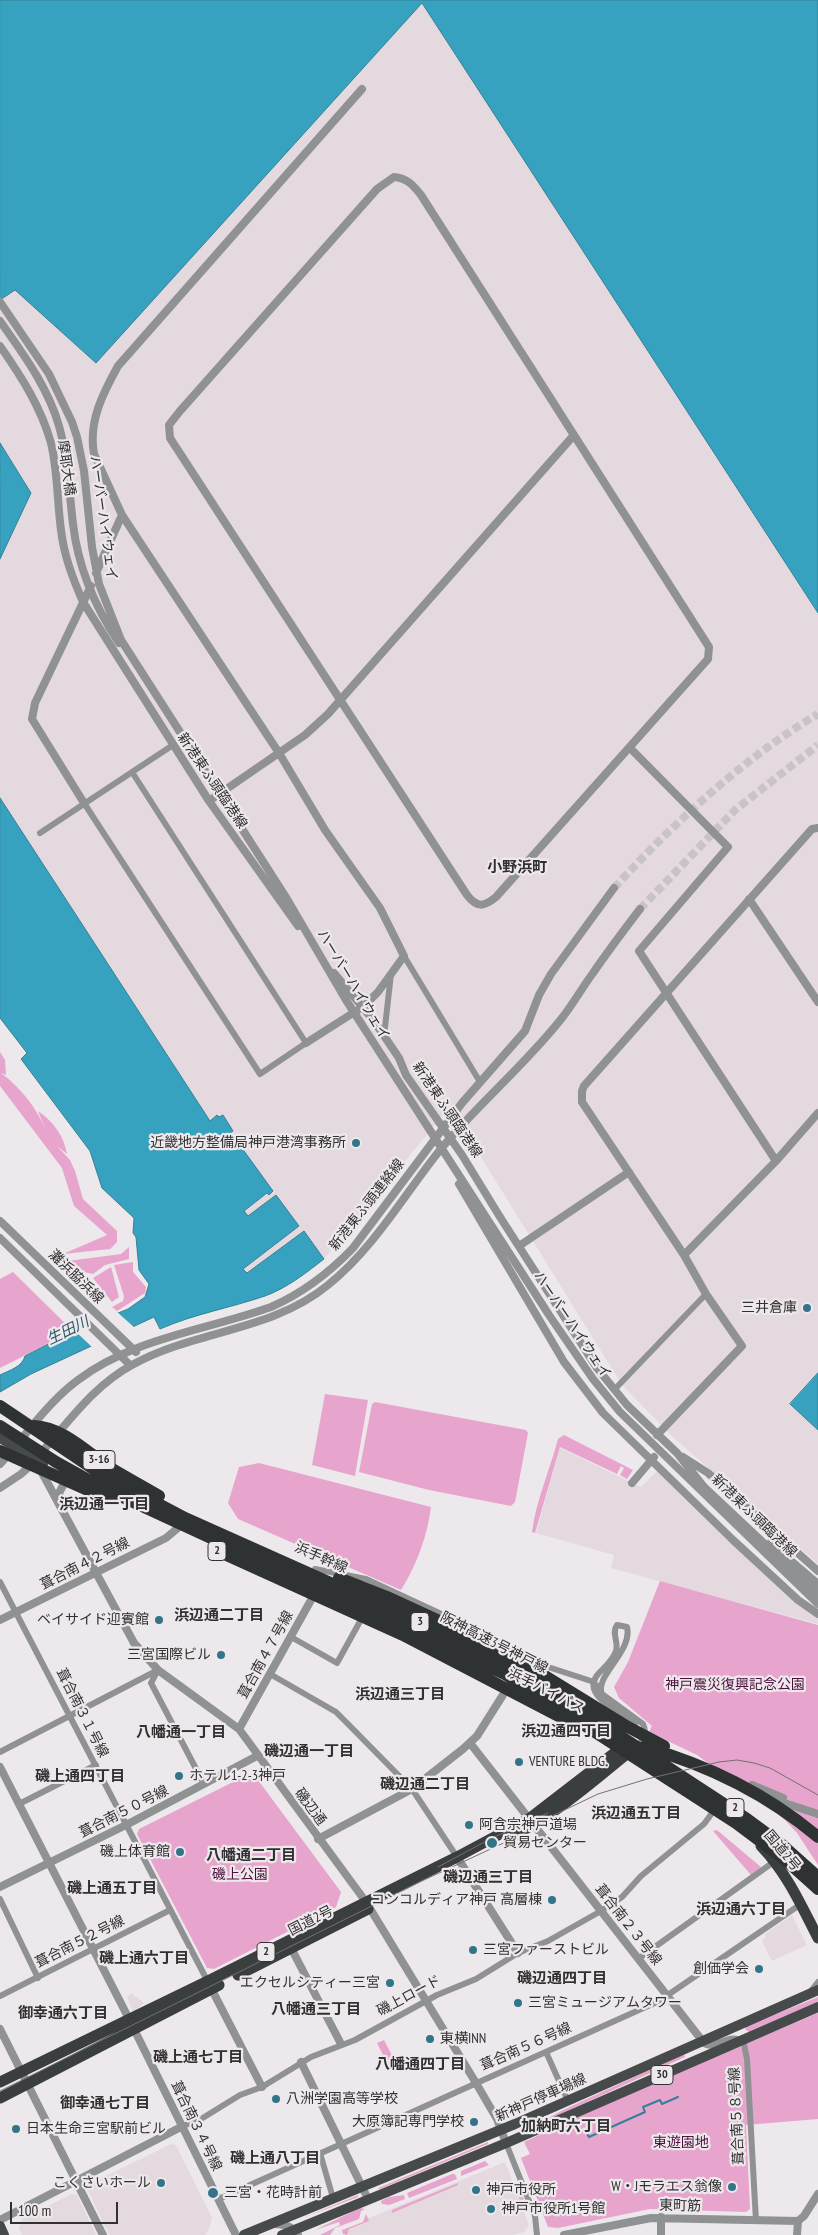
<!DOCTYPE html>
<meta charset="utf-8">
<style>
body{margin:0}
#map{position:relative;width:818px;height:2235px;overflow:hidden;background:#ede8eb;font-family:"PT Sans Narrow",sans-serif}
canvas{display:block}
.scale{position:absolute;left:10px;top:2202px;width:108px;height:22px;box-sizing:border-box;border:2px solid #323031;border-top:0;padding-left:6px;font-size:15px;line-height:18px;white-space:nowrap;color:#323031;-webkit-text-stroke:4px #ede8eb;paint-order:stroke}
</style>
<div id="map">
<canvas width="818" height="2235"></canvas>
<div class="scale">100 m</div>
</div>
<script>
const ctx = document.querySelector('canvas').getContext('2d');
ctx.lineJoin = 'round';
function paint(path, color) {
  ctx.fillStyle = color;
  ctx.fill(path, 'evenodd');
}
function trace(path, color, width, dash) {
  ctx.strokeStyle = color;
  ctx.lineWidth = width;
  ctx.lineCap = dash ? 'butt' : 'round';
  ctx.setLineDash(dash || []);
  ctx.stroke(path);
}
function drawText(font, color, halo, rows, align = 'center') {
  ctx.font = font + ' "PT Sans Narrow","Noto Sans JP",sans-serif';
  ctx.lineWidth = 4.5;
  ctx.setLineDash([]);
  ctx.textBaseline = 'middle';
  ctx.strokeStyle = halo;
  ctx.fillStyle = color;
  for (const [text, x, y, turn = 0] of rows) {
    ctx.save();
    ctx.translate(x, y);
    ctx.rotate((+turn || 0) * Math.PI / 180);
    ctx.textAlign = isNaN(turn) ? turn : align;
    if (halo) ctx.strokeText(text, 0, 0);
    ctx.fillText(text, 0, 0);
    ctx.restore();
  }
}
paint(new Path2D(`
 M 422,2 L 818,613 L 818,1373 L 790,1404 L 818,1430 L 818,1564 L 675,1439 L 622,1385 L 450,1107 L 324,1259 L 303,1232 L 247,1274 L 243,1269 L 299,1226 L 272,1199 L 247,1217 L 244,1211 L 268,1193 L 245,1155 L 217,1115 L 210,1121 L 0,798 L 0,559 L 31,493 L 0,443 L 0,300 L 14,290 L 96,363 Z
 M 560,1448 L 641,1487 L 658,1470 L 818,1619 L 818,1624 L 611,1568 L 614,1555 L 536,1533 Z
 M 792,1915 L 807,1945 L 772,1961 L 762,1941 L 765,1938 L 765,1934 Z
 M 131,1993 L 144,2003 L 133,2012 L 127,1997 Z
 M 171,2144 L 176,2145 L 212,2218 L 209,2229 L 205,2235 L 109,2235 L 86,2186 Z
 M 505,2162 L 529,2225 L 524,2232 L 513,2235 L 346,2235 L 345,2231 L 366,2222 L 367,2219 Z
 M 72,2194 L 77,2195 L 96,2235 L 22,2235 L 19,2228 L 22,2219 Z`), '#e4d9df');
paint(new Path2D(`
 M 0,1052 L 5,1060 L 6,1075 L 1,1073 C 21,1088 37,1108 46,1131 L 38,1111 C 53,1121 64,1136 67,1154 L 57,1146 L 70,1160 L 75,1171 L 83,1199 L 117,1231 L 117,1242 L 110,1249 L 63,1254 L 107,1235 L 74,1206 L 62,1168 L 0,1086 Z
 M 129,1247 L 129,1259 L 105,1265 L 93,1274 L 84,1272 L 68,1261 L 121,1254 Z
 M 133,1262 L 133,1272 L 146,1287 L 145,1293 L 117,1311 L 112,1307 L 123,1301 L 124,1296 L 114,1265 Z
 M 68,1265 L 87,1277 L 104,1300 Z
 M 111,1267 L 119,1297 L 112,1302 L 93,1278 Z
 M 13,1272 L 73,1331 L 0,1368 L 0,1279 Z
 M 325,1394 L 368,1400 L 355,1476 L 312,1465 Z
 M 375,1402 L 526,1430 L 528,1433 L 515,1502 L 511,1506 L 429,1490 L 359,1472 L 372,1404 Z
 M 564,1435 L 633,1470 L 627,1479 L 620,1475 L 624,1468 L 621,1466 L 617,1474 L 560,1447 L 535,1533 L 532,1532 C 536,1500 550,1470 558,1439 Z
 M 259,1463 L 431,1507 C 427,1537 417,1564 401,1590 L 238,1519 L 228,1503 L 239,1467 Z
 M 660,1581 L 818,1625 L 818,1865 L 797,1833 L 783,1818 L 697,1755 L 649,1732 L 652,1726 L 619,1698 L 614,1687 L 628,1662 Z
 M 249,1774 L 255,1776 L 341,1892 L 336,1907 L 214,1969 L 207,1968 L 137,1834 L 139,1829 Z
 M 717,1830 L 761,1867 L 751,1875 L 713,1831 Z
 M 818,1997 L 818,2002 L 749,2032 L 746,2030 L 745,2027 Z
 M 818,2013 L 818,2119 L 746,2125 L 750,2209 L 746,2212 L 650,2209 L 558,2228 L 548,2227 L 521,2158 L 530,2154 L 524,2142 L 637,2090 Z
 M 384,2040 L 395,2061 L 388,2065 L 377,2043 Z
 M 684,2054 L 685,2057 L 522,2132 L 563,2110 Z
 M 488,2142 L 488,2144 L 380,2189 L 378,2188 Z
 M 485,2161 L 489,2165 L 461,2176 L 461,2171 Z
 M 452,2174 L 455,2174 L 457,2179 L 409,2198 L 407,2193 Z
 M 458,2183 L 458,2185 L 392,2213 L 392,2210 Z
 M 513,2184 L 516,2184 L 523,2196 L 526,2214 Z
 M 358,2195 L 358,2197 L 303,2218 Z
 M 404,2195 L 405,2199 L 389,2205 L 382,2204 L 381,2201 L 389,2197 Z
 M 360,2208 L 365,2209 L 361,2211 L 359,2219 L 335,2228 L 330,2235 L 320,2235 L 340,2225 L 339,2222 L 315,2230 Z
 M 366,2214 L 369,2221 L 349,2229 L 347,2235 L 343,2234 L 342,2230 L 363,2222 Z`), '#e7a5ce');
const water = new Path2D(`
 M 0,0 L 818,0 L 818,613 L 422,3 L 96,363 L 15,290 L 0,300 Z
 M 0,443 L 31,493 L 0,559 Z
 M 0,798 L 210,1121 L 217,1115 L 219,1117 L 223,1115 L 233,1131 L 231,1133 L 273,1191 L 269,1195 L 267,1193 L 244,1211 L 248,1216 L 276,1195 L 299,1226 L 243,1269 L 247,1273 L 304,1231 L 324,1259 C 306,1273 287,1288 265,1296 C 230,1308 194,1314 160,1329 L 154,1317 L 31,1374 L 0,1392 L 0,1375 C 10,1370 22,1367 25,1356 L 74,1331 L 128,1309 L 145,1297 L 149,1284 L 139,1270 L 136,1237 L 133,1233 L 134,1218 L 102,1188 L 90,1151 L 21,1059 L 27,1053 L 0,1018 Z
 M 818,1373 L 818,1430 L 790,1404 Z`);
paint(water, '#37a2c0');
trace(water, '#368095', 1);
paint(new Path2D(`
 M 116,1311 L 135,1328 L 93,1348 L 73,1329 Z`), '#ede8eb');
trace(new Path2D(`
 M 585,2130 L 589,2137 L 645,2112 L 643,2107 L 660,2100 L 662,2104 L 678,2097`), '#368095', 2);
trace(new Path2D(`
 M 614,888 C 674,823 741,760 818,714
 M 640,909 L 735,810 L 818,745`), '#c8c3c6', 8, [8, 4]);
trace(new Path2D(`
 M 84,803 L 260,1074 L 306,1043 L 132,772
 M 40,833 L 173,745
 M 404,956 L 480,1082
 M 384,1036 L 391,974
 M 614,1390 L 706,1294
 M 315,1569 L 366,1579 L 493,1638 L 542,1665 L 591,1681 L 600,1688
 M 0,1582 L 208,1982
 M 291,1637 L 337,1663 L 363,1616
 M 158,1670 L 151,1683 L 204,1784
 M 270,1674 L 336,1712 L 349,1725 L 412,1789 L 457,1857
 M 636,1731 L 634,1721 C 619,1711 579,1695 599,1673 C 606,1666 613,1660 616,1651 C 619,1642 611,1633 617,1625 L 627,1627 C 633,1652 594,1676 602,1694 L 643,1724 C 647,1732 644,1739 638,1745
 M 0,1752 L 158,1670
 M 19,1804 L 96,1765
 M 0,1899 L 38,1978
 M 638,1959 L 775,1861
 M 810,1992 L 818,1982
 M 0,1996 L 170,1910
 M 743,2039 L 747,2059 L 756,2221
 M 546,2052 L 568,2101
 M 183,2126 L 201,2119 L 240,2095 L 262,2087 L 311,2057 L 355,2040 L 437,1995 L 476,1979 L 518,1953 L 548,1941 L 601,1911 L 622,1897 L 641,1876 L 704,1824 L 715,1809
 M 506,2143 L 535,2216 L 537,2235
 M 320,2153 L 333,2198
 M 219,2199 L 659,2001 L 801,1904`), '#8f9192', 6);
trace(new Path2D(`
 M 394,177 C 407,178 413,185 421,195 L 709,647 L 708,659 L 496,897 C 484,907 477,908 467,895 L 170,438 L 169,425 L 180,411 L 377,189 Z
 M 0,302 L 49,374 L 72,422 L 77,437 L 84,471 L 92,547 L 99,584 L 121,640 L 287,899 L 346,1000 L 549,1315 L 593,1379 L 620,1412 L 818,1604
 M 0,321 C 23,354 48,387 59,426 C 68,458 69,491 73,524 C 78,567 95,607 119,643
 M 0,346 C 21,376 41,407 51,443 C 58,472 57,501 61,530 C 64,556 73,579 83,602 L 209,801 L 298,926
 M 96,573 L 122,515
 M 630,748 L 728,847 L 639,951 L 776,1161
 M 209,801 L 305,735 L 328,714 L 574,435
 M 84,803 L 32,719 L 35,703 L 91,586
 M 818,828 L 812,829 L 584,1086 L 582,1091 L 582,1102 L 684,1255 L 776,1161 L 818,1113
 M 749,899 L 818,1002
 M 334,973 L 374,1021 L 399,1058 L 406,1075 L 462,1155 L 500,1217 L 597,1368 L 627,1405 L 677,1453 L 704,1487 L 818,1594
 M 306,1043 L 364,1006 L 378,992 L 404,956 L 380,908 L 325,830 L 279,753 L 122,515 L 94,454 C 88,422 103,393 118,366 L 362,89
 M 459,1184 L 564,1362 L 603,1413 L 733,1540 L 798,1600 L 818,1614
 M 0,1221 L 136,1352
 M 0,1238 L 130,1365
 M 519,1246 L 629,1172
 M 657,1435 L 742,1346 L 706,1294 L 684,1255
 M 20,1441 C 37,1419 56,1396 78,1380 C 133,1338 207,1330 271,1307 C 303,1293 329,1273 353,1248 L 462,1103 L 525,1031 L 539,995 L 551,974 L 614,888
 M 39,1455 C 68,1423 93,1386 132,1365 C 194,1330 271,1332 328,1285 C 374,1248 404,1195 440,1150 C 478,1104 525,1065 562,1018 C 573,1004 582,988 593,973 C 608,951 624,930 640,909
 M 683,1457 L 708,1473 L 818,1571
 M 0,1464 L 9,1454
 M 40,1469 L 134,1643 L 158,1670 L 239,1729 L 366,1902 L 476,2083 L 497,2119 L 506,2143
 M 632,1483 L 654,1457
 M 0,1488 L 21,1474 L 32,1464
 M 61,1502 L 59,1493 L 67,1478
 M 770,1543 L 818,1584
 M 0,1620 L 166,1538 L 179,1527
 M 239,1729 L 315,1593
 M 470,1743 L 704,2043 C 717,2050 727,2035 740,2041
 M 0,1767 L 129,2019 L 236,2235
 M 752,1785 L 783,1798
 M 775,1800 L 818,1814
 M 318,1839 L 412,1789 L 463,1749 L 477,1736 L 508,1687
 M 457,1857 L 518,1953
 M 0,1887 L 126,1825 L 257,1756
 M 289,1944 L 341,2044
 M 211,1988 L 262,2087
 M 0,2029 L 103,2235
 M 301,2062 L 368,2199
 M 661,2217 L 661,2235
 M 0,2220 L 183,2126
 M 798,2221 L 804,2216 L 818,2194
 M 274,2224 C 284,2224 293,2226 298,2235
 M 564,2235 L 651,2218 L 798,2221
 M 797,2235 L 798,2221`), '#8f9192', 8);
trace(new Path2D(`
 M 0,1438 L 43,1464
 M 0,2226 L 4,2235
 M 244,2235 L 515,2124 L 818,1990
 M 282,2235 L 506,2143 L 818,2007`), '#464a4b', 10);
trace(new Path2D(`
 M 514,1835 C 558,1813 596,1779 634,1748
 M 761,1846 C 787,1873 801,1905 818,1938
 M 238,1975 L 368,1909
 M 0,2082 L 208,1981 L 457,1857 L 530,1818 L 626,1744
 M 0,2098 L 219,1985`), '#3a3e3f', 11);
trace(new Path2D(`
 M 0,1406 L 98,1472 L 185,1518 L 478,1649 L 539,1683 L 747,1819 L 781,1844 L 818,1877
 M 0,1426 L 56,1462 L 101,1487 L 505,1674 L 736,1823 L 788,1862 L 818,1889
 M 34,1426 C 63,1427 89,1454 112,1469 C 127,1478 144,1487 159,1496
 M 0,1451 L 108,1499
 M 220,1552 L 403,1635 L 568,1721
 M 339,1578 L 387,1597 L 489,1644 L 532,1668 L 628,1727 L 664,1746
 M 644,1747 C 708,1765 767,1794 818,1837`), '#2e3233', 12);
trace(new Path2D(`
 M 438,1867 L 490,1839 L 548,1813
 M 0,2091 L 424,1880 L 525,1833 L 554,1815 L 598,1794 L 647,1779 L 719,1762 L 737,1760 L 754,1763 L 770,1768 L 818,1795`), '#737072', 1);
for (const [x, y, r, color] of [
 [356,1143,5,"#347488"],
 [807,1308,5,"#347488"],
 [159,1620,5,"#347488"],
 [221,1655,5,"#347488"],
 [519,1762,5,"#347488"],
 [179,1776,5,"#347488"],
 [469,1825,5,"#347488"],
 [492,1843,6,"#347488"],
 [180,1852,5,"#347488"],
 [552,1900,5,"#347488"],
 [473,1950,5,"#347488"],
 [759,1969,5,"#347488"],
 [390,1983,5,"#347488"],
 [518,2003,5,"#347488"],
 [430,2039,5,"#347488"],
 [276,2099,5,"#347488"],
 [474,2122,5,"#347488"],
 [16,2129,5,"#347488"],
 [161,2183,5,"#347488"],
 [732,2187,5,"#347488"],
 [476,2190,5,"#347488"],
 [213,2193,6,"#347488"],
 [491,2209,5,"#347488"]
]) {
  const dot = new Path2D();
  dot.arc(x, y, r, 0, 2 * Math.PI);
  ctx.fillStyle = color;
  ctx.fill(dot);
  trace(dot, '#ede8eb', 2);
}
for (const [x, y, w] of [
 [99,1460,32],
 [217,1551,18],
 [420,1622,18],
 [735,1808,18],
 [266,1952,18],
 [662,2075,22]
]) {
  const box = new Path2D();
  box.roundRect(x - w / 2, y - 9.5, w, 19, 4);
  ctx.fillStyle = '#ede8eb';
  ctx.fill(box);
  trace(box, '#323031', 1);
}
drawText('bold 12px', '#323031', null, [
 ["3-16",99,1460],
 ["2",217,1551],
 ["3",420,1622],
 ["2",735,1808],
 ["2",266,1952],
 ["30",662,2075]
]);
drawText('14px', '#323031', '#ede8eb', [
 ["摩耶大橋",66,468,82],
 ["ハーバーハイウェイ",103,518,82],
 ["新港東ふ頭臨港線",212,781,56],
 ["ハーバーハイウェイ",353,985,59],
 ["新港東ふ頭臨港線",447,1110,56],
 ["新港東ふ頭連絡線",367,1205,-52],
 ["灘浜脇浜線",76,1277,44],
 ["ハーバーハイウェイ",572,1325,56],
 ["新港東ふ頭臨港線",754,1516,44],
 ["浜手幹線",321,1558,24],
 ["葺合南４２号線",85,1564,-27],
 ["阪神高速3号神戸線",494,1643,27],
 ["葺合南４７号線",266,1655,-61],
 ["浜手バイパス",546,1691,27],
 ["葺合南３１号線",82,1713,63],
 ["磯辺通",310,1807,53],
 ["葺合南５０号線",124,1812,-27],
 ["国道2号",782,1851,50],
 ["国道2号",311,1921,-27],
 ["葺合南２３号線",628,1925,52],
 ["葺合南５２号線",80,1942,-27],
 ["磯上ロード",409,1996,-28],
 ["葺合南５６号線",526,2047,-24],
 ["新神戸停車場線",541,2098,-24],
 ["葺合南５８号線",737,2116,-93],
 ["葺合南３４号線",196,2126,64],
 ["東町筋",680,2206,1]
]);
drawText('14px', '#323031', '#ede8eb', [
 ["近畿地方整備局神戸港湾事務所",346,1143,"right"],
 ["三井倉庫",797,1308,"right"],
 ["ベイサイド迎賓館",149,1620,"right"],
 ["三宮国際ビル",211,1655,"right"],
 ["VENTURE BLDG.",529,1762],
 ["ホテル1-2-3神戸",189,1776],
 ["阿含宗神戸道場",479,1825],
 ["貿易センター",503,1843],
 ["磯上体育館",170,1852,"right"],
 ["コンコルディア神戸 高層棟",542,1900,"right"],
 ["三宮ファーストビル",483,1950],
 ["創価学会",749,1969,"right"],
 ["エクセルシティー三宮",380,1983,"right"],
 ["三宮ミュージアムタワー",528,2003],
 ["東横INN",440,2039],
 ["八洲学園高等学校",286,2099],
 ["大原簿記専門学校",464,2122,"right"],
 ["日本生命三宮駅前ビル",26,2129],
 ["こくさいホール",151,2183,"right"],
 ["W・Jモラエス翁像",722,2187,"right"],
 ["神戸市役所",486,2190],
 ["三宮・花時計前",224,2193],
 ["神戸市役所1号館",501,2209]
], 'left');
drawText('14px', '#4f103d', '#ede8eb', [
 ["神戸震災復興記念公園",735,1685],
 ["磯上公園",240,1875],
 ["東遊園地",681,2143]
]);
drawText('bold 15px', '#323031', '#ede8eb', [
 ["小野浜町",517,868],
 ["浜辺通一丁目",104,1505],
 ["浜辺通二丁目",219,1616],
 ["浜辺通三丁目",400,1695],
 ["浜辺通四丁目",566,1732],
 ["八幡通一丁目",181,1733],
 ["磯辺通一丁目",309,1752],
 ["磯上通四丁目",80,1777],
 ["磯辺通二丁目",425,1785],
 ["浜辺通五丁目",636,1814],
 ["八幡通二丁目",251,1856],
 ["磯辺通三丁目",488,1878],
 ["磯上通五丁目",112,1889],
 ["浜辺通六丁目",741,1910],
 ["磯上通六丁目",144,1959],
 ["磯辺通四丁目",562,1979],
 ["八幡通三丁目",316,2010],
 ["御幸通六丁目",63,2014],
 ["磯上通七丁目",198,2058],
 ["八幡通四丁目",420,2065],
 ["御幸通七丁目",105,2104],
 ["加納町六丁目",566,2127],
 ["磯上通八丁目",275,2159]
]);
drawText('italic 15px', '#2a5664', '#ede8eb', [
 ["生田川",68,1331,-26]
]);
</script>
